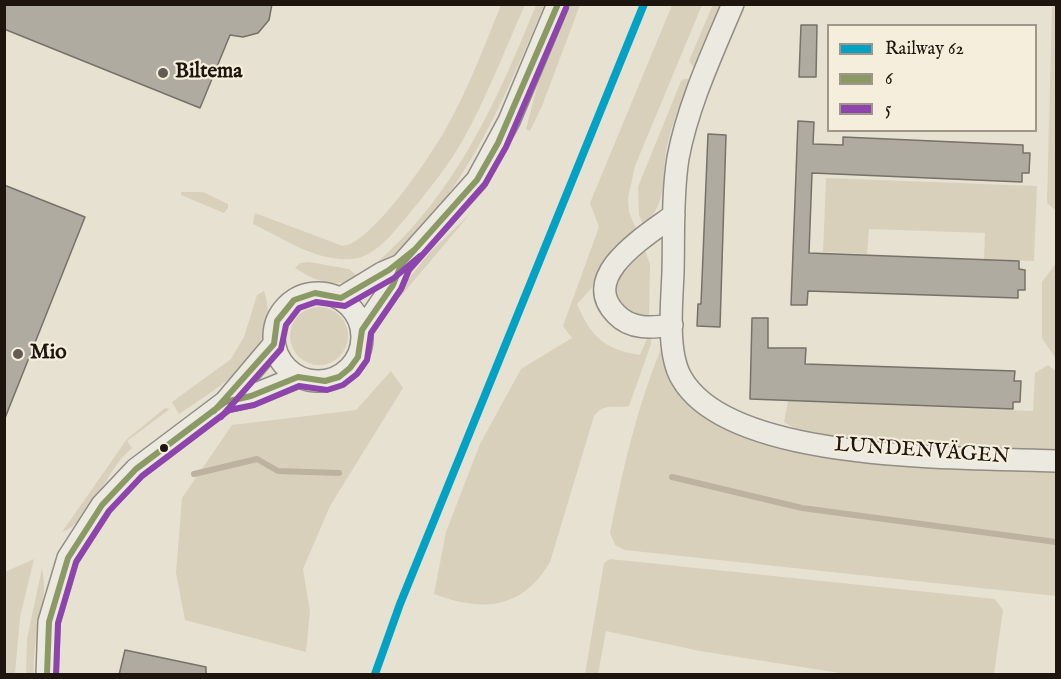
<!DOCTYPE html>
<meta charset="utf-8">
<style>
body{margin:0}
#map{position:relative;width:1061px;height:679px;overflow:hidden;background:#e7e1d2;font-family:"IM FELL English",serif}
canvas{display:block}
.frame{position:absolute;inset:0;border:6px solid #1e150e;pointer-events:none}
.legend{position:absolute;left:827px;top:24px;width:210px;height:108px;box-sizing:border-box;background:#f5eedc;border:2px solid #9f978a;margin:0;padding:8px 10px;list-style:none;font-size:18px;color:#1e150e}
.legend li{display:flex;align-items:center;gap:12px;height:30px}
.legend b{width:30px;border:2px solid #9f978a}
</style>
<div id="map">
<canvas width="1061" height="679"></canvas>
<div class="frame"></div>
<ul class="legend">
<li><b style="height:8px;background:#02a2c4"></b>Railway 62</li>
<li><b style="height:8px;background:#8b9a64"></b>6</li>
<li><b style="height:8px;background:#8e44ad"></b>5</li>
</ul>
</div>
<script>
const ctx = document.querySelector('canvas').getContext('2d');
ctx.lineJoin = 'round';
function paint(path, color) {
  ctx.fillStyle = color;
  ctx.fill(path, 'evenodd');
}
function trace(path, color, width, dash) {
  ctx.strokeStyle = color;
  ctx.lineWidth = width;
  ctx.lineCap = dash ? 'butt' : 'round';
  ctx.setLineDash(dash || []);
  ctx.stroke(path);
}
function drawText(font, color, halo, rows, align = 'center') {
  ctx.font = font + ' "IM FELL English",serif';
  ctx.lineWidth = 4.5;
  ctx.setLineDash([]);
  ctx.textBaseline = 'middle';
  ctx.strokeStyle = halo;
  ctx.fillStyle = color;
  for (const [text, x, y, turn = 0] of rows) {
    ctx.save();
    ctx.translate(x, y);
    ctx.rotate((+turn || 0) * Math.PI / 180);
    ctx.textAlign = isNaN(turn) ? turn : align;
    if (halo) ctx.strokeText(text, 0, 0);
    ctx.fillText(text, 0, 0);
    ctx.restore();
  }
}
paint(new Path2D(`
 M 713,4 L 720,5 L 694,68 L 689,61 Z
 M 1055,4 L 1056,5 L 1056,211 L 1047,203 L 1052,8 Z
 M 501,5 L 525,5 C 505,49 488,95 464,138 C 448,167 426,193 405,219 C 391,235 374,258 351,259 C 314,261 285,239 253,224 L 255,213 L 343,246 C 373,243 435,150 449,123 C 470,85 485,44 501,5 Z
 M 536,5 L 544,5 C 504,99 462,205 377,269 L 374,265 C 455,196 497,101 536,5 Z
 M 571,5 L 580,5 L 542,106 L 530,131 L 526,129 L 541,72 Z
 M 672,5 L 702,5 L 635,166 L 628,198 L 629,212 L 637,231 L 609,255 L 601,268 L 597,282 L 577,304 C 591,337 604,349 640,355 L 648,336 L 651,339 L 651,344 L 629,406 C 614,409 605,402 594,416 L 550,562 C 522,610 482,612 434,594 L 446,532 L 480,444 L 521,369 L 572,338 L 563,326 L 599,227 L 590,203 Z
 M 684,79 L 689,79 C 681,101 672,123 667,146 C 661,173 669,206 643,224 L 639,215 L 638,187 L 681,81 Z
 M 826,178 L 1037,186 L 1034,261 L 984,259 L 985,233 L 869,229 L 867,254 L 823,252 Z
 M 181,192 L 203,192 L 228,204 L 228,208 L 224,213 L 181,195 Z
 M 470,214 L 401,296 L 396,295 L 430,252 Z
 M 644,248 L 650,264 L 649,318 L 627,313 L 613,293 L 617,275 Z
 M 309,262 L 349,269 L 360,278 C 336,288 316,282 295,268 L 300,263 Z
 M 1056,263 L 1056,359 L 1042,338 L 1042,282 Z
 M 264,291 C 284,351 220,386 179,414 L 172,402 L 231,359 L 244,337 L 257,295 Z
 M290 336a29 29 0 1 1 58 0a29 29 0 1 1-58 0Z
 M 662,346 C 670,371 676,396 699,412 C 754,450 825,448 888,454 C 944,459 1000,465 1056,470 L 1056,596 L 625,550 L 615,545 L 610,533 C 623,468 637,407 662,346 Z
 M 1048,365 L 1056,371 L 1056,452 C 1002,450 821,450 784,422 L 788,401 L 1033,411 L 1035,373 Z
 M 391,371 L 403,388 L 330,506 L 303,569 L 310,611 L 306,652 L 185,620 L 176,573 L 182,498 L 232,425 L 356,410 Z
 M 165,408 L 170,409 L 127,441 L 132,448 C 106,468 92,522 62,532 L 127,439 Z
 M 34,559 L 20,617 L 15,674 L 5,674 L 5,572 Z
 M 610,559 L 995,599 L 1003,610 L 994,674 L 846,674 L 700,651 L 606,631 L 598,674 L 585,674 L 604,563 Z
 M 42,568 C 50,603 31,639 34,674 L 26,674 L 27,639 Z`), '#d8d0bb');
trace(new Path2D(`
 M 194,474 L 257,459 L 278,471 L 339,473
 M 672,477 L 802,508 L 1056,542`), '#bcb29f', 6);
const building = new Path2D(`
 M 4,4 L 272,4 L 269,20 L 258,33 L 243,37 L 230,35 L 200,108 L 4,29 Z
 M 801,25 L 817,25 L 816,77 L 799,77 Z
 M 798,121 L 814,122 L 813,144 L 843,145 L 843,137 L 1023,145 L 1023,153 L 1030,153 L 1029,173 L 1022,173 L 1022,182 L 812,173 L 809,253 L 1019,261 L 1019,269 L 1025,270 L 1025,290 L 1018,290 L 1018,298 L 808,291 L 807,305 L 791,305 Z
 M 708,134 L 726,135 L 720,327 L 697,326 L 698,304 L 701,304 Z
 M 4,185 L 85,217 L 5,418 L 4,417 Z
 M 752,318 L 768,318 L 768,348 L 806,348 L 805,364 L 1015,371 L 1014,381 L 1021,381 L 1020,402 L 1013,402 L 1013,409 L 750,399 Z
 M 125,650 L 206,667 L 206,675 L 119,675 Z`);
paint(building, '#afaba0');
trace(building, '#767169', 1.5);
const minor = new Path2D(`
 M 733,4 C 712,54 688,105 678,158 C 672,195 674,235 673,272 C 672,302 666,353 682,379 C 732,464 966,457 1056,461
 M274 337a44 44 0 1 1 88 0a44 44 0 1 1-88 0Z
 M 341,298 L 382,273 L 401,265
 M 672,325 C 652,328 631,330 616,314 C 578,276 646,236 674,215
 M 362,330 L 393,285 L 401,265 L 477,180 L 509,121 L 558,4
 M 225,402 L 251,396 L 298,377
 M 47,674 L 49,622 L 68,558 L 102,505 L 136,469 L 225,402 L 274,344`);
trace(minor, '#918d84', 24);
trace(minor, '#ece9e1', 21);
trace(new Path2D(`
 M 214,411 L 274,344 L 277,321 L 294,300 L 315,293 L 341,298 L 389,270 L 414,250
 M 47,674 L 49,622 L 68,558 L 102,505 L 136,469 L 225,402 L 251,396 L 298,377 L 325,381 L 339,377 L 350,368 L 358,357 L 362,330 L 393,285 L 401,265 L 477,180 L 498,143 L 558,4`), '#8b9a64', 6);
trace(new Path2D(`
 M 221,417 L 281,349 L 286,325 L 299,308 L 316,302 L 345,306 L 394,278 L 420,256
 M 56,674 L 58,623 L 76,562 L 109,511 L 142,476 L 229,410 L 254,405 L 299,386 L 327,390 L 343,385 L 357,374 L 367,360 L 371,333 L 401,289 L 409,270 L 485,184 L 506,147 L 566,8`), '#8e44ad', 6);
trace(new Path2D(`
 M 375,674 L 400,604 L 644,4`), '#02a2c4', 8);
for (const [x, y, r, color] of [
 [163,73,6,"#645c53"],
 [18,354,6,"#645c53"],
 [164,448,5,"#1e150e"]
]) {
  const dot = new Path2D();
  dot.arc(x, y, r, 0, 2 * Math.PI);
  ctx.fillStyle = color;
  ctx.fill(dot);
  trace(dot, '#f5eedc', 2);
}
drawText('bold 21px', '#1e150e', '#f5eedc', [
 ["Biltema",175,73],
 ["Mio",30,354]
], 'left');
drawText('21px', '#1e150e', '#f5eedc', [
 ["LUNDENVÄGEN",922,452,4]
]);
</script>
